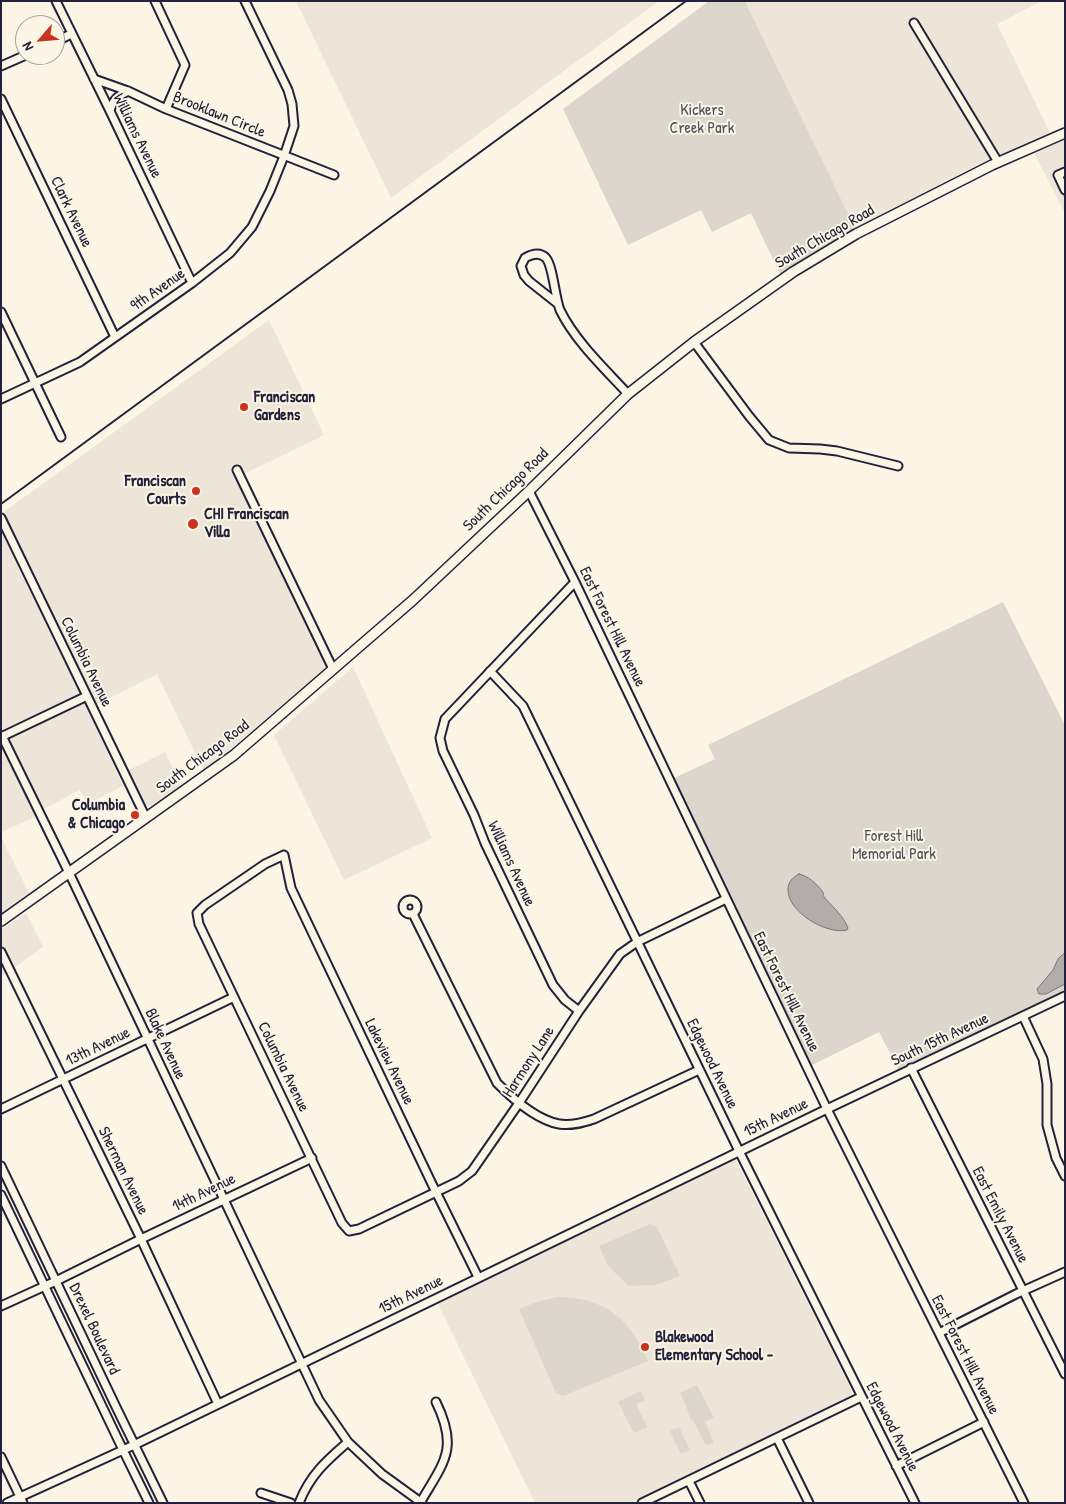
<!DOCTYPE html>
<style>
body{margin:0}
#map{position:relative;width:1066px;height:1504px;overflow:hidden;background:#fcf5e5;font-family:"Patrick Hand",sans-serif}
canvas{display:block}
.frame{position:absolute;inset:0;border:2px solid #22223b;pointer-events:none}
.north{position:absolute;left:15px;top:15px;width:50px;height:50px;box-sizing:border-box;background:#fcf5e5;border:1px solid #a5a1a1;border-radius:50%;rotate:243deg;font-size:14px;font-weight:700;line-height:20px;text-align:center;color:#22223b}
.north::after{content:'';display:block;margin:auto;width:18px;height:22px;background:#c8321e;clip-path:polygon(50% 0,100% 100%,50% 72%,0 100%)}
</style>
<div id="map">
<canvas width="1066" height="1504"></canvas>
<div class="frame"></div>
<div class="north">N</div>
</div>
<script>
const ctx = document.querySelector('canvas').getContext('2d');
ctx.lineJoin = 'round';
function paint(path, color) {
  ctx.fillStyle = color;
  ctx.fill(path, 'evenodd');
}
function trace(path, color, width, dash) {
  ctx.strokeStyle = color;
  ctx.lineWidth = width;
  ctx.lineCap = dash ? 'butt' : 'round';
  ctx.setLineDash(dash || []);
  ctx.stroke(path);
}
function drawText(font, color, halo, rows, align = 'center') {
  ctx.font = font + ' "Patrick Hand",sans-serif';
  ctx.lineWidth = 4;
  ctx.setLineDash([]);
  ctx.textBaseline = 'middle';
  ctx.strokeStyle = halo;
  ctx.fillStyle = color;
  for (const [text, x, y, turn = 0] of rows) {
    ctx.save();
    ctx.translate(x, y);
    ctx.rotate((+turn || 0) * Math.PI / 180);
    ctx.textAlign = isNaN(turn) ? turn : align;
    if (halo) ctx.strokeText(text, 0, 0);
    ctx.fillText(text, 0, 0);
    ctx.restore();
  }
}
paint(new Path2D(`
 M 296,1 L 659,1 L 391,198 Z
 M 745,1 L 1042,1 L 997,24 L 1050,133 L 971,168 L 855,228 Z
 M 1065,137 L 1065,213 L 1033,151 Z
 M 269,320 L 324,435 L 244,474 L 334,661 L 204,771 L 157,674 L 88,709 L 123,786 L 88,804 L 80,790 L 34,814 L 35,817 L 1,832 L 1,514 Z
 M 353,667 L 432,838 L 344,880 L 274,735 Z
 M 165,752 L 182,787 L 155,805 L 152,806 L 146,805 L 140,798 L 127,771 Z
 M 1,837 L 29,893 L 1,913 Z
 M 26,913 L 43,947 L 1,977 L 1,930 Z
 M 734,1160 L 737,1162 L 852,1390 L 852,1395 L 631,1503 L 535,1503 L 438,1304 Z`), '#ece5d8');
paint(new Path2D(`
 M 709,1 L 745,1 L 855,228 L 780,274 L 751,213 L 712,232 L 701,210 L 628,245 L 563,109 Z
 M 1003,602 L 1065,725 L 1065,990 L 898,1069 L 879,1032 L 810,1066 L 672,779 L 715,759 L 708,745 Z
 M 650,1224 L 657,1227 L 680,1276 L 656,1285 L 629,1286 L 608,1266 L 599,1246 Z
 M 557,1297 C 604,1297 630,1318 648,1361 L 563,1396 L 556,1393 L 519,1309 L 537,1302 Z
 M 697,1385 L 714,1418 L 705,1422 L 713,1441 L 713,1443 L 707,1445 L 705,1444 L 693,1420 L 691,1421 L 686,1406 L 680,1393 Z
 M 641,1391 L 645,1400 L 636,1404 L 647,1427 L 634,1433 L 618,1402 Z
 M 679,1427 L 690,1450 L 681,1454 L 670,1431 Z`), '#dcd6cc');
const water = new Path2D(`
 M 799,874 C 808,876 816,883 822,891 C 826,896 821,893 825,898 C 834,909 843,915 848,928 L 847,930 C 827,935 787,912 788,889 C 788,882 793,877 799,874 Z
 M 1065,953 L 1065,984 L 1046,994 L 1039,994 L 1037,989 L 1053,970 L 1058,959 Z`);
paint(water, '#b2adab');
trace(water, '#78757e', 1);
const minor = new Path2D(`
 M 56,1 L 110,111 L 192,283
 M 155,1 L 185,65 L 166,109
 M 914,23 L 998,162
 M 55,42 L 71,34
 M 1,66 L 26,55
 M 94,79 L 128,91 L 166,109 L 334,175
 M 1,99 L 115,337
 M 110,111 C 113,99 118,96 128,91
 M 1065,172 L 1058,175 L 1065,190
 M 558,304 L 529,281 L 524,275 L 521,266 L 525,258 C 532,254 540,252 546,258 C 553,266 555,298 560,310 C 575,341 605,369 628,394
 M 1,312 L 61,437
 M 694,342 L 749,416 L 769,440 L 789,448 L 820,449 L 837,451 L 898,466
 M 1,399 L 80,362 L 192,283 L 230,253 L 252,227 L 270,191 L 284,156 L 294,126 L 292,104 L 288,90 L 245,1
 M 237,470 L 333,669
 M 529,491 L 575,582 L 827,1109 L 1024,1503
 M 1,518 L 146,818
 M 575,582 L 445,719 L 440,738 L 443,751 L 474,815 L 485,843 L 553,985 L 565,1000 L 579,1011
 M 490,671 L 523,706 L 739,1151 L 915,1503
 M 2,736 L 73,881 L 319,1400 L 348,1442 L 382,1474 L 422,1503
 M 1,737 L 87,696
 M403 907a7 7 0 1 1 14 0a7 7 0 1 1-14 0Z
 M 413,914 L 497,1083 C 512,1098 537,1120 559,1124 C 571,1126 582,1123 594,1119 L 699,1070
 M 1,952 L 141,1239 L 218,1404
 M 1023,1016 L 1043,1059 L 1047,1084 L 1047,1125 L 1056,1158 L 1065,1176
 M 911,1068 L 1065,1374
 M 1,1109 L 234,997
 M 1,1166 L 117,1409 L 163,1503
 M 1,1195 L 123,1450 L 149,1503
 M 478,1277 L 440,1200 L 432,1184 L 291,888 L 284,855 L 265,864 L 205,905 L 197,913 L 199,924 L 342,1223 L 349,1231 L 359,1229 L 459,1181 L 472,1171 L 519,1103 L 579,1011 L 620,954 L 637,942 L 726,899
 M 1,1306 L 56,1281 L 141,1239 L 312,1158
 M 939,1333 L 1016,1294 L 1065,1272
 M 777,1438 L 809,1503
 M 1,1457 L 23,1503
 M 896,1466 L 984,1422
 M 689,1481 L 700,1503
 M 261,1493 L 291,1503
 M 7,1503 L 134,1445 L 827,1109 L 1065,996
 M 299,1503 C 310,1475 326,1461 348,1442
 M 420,1503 C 444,1462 459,1449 436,1402
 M 642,1503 L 861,1397`);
const major = new Path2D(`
 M 1,921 L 234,755 L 413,600 L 529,491 L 628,394 L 694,342 L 793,272 L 856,234 L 992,165 L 1065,133`);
trace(minor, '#22223b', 11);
trace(major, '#22223b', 12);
trace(minor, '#fcf5e5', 7);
trace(major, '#fcf5e5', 9);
trace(new Path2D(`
 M 1,504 L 686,1`), '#22223b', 2);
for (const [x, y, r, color] of [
 [244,407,5,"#c8321e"],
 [196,491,5,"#c8321e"],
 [193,524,6,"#c8321e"],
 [135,815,5,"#c8321e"],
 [645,1347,5,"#c8321e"]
]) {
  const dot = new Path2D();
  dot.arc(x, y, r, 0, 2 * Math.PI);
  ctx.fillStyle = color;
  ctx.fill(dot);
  trace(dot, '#fcf5e5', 2);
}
drawText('16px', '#504f5f', '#fcf5e5', [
 ["Kickers",702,111],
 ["Creek Park",702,129],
 ["Forest Hill",894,837],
 ["Memorial Park",894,855]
]);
drawText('16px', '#22223b', '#fcf5e5', [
 ["Brooklawn Circle",219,115,22],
 ["Williams Avenue",137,136,64],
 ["Clark Avenue",71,212,64],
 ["South Chicago Road",825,237,-30],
 ["9th Avenue",158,290,-35],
 ["South Chicago Road",506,490,-44],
 ["East Forest Hill Avenue",612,627,64],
 ["Columbia Avenue",86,662,64],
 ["South Chicago Road",203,757,-37],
 ["Williams Avenue",511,864,65],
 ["East Forest Hill Avenue",786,992,64],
 ["South 15th Avenue",940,1040,-25],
 ["Blake Avenue",165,1044,65],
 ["13th Avenue",98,1047,-26],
 ["Lakeview Avenue",389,1062,64],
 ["Harmony Lane",529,1062,-57],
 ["Edgewood Avenue",712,1064,64],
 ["Columbia Avenue",283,1067,64],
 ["15th Avenue",776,1118,-26],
 ["Sherman Avenue",123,1171,64],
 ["14th Avenue",204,1193,-26],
 ["East Emily Avenue",1000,1215,63],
 ["15th Avenue",411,1295,-26],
 ["Drexel Boulevard",94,1329,65],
 ["East Forest Hill Avenue",965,1355,63],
 ["Edgewood Avenue",892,1427,63]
]);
drawText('bold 16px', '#22223b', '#fcf5e5', [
 ["Franciscan",254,398],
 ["Gardens",254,416],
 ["Franciscan",186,482,"right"],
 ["Courts",186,500,"right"],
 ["CHI Franciscan",204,515],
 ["Villa",204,533],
 ["Columbia",125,806,"right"],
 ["& Chicago",125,824,"right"],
 ["Blakewood",655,1338],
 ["Elementary School -",655,1356]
], 'left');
</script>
